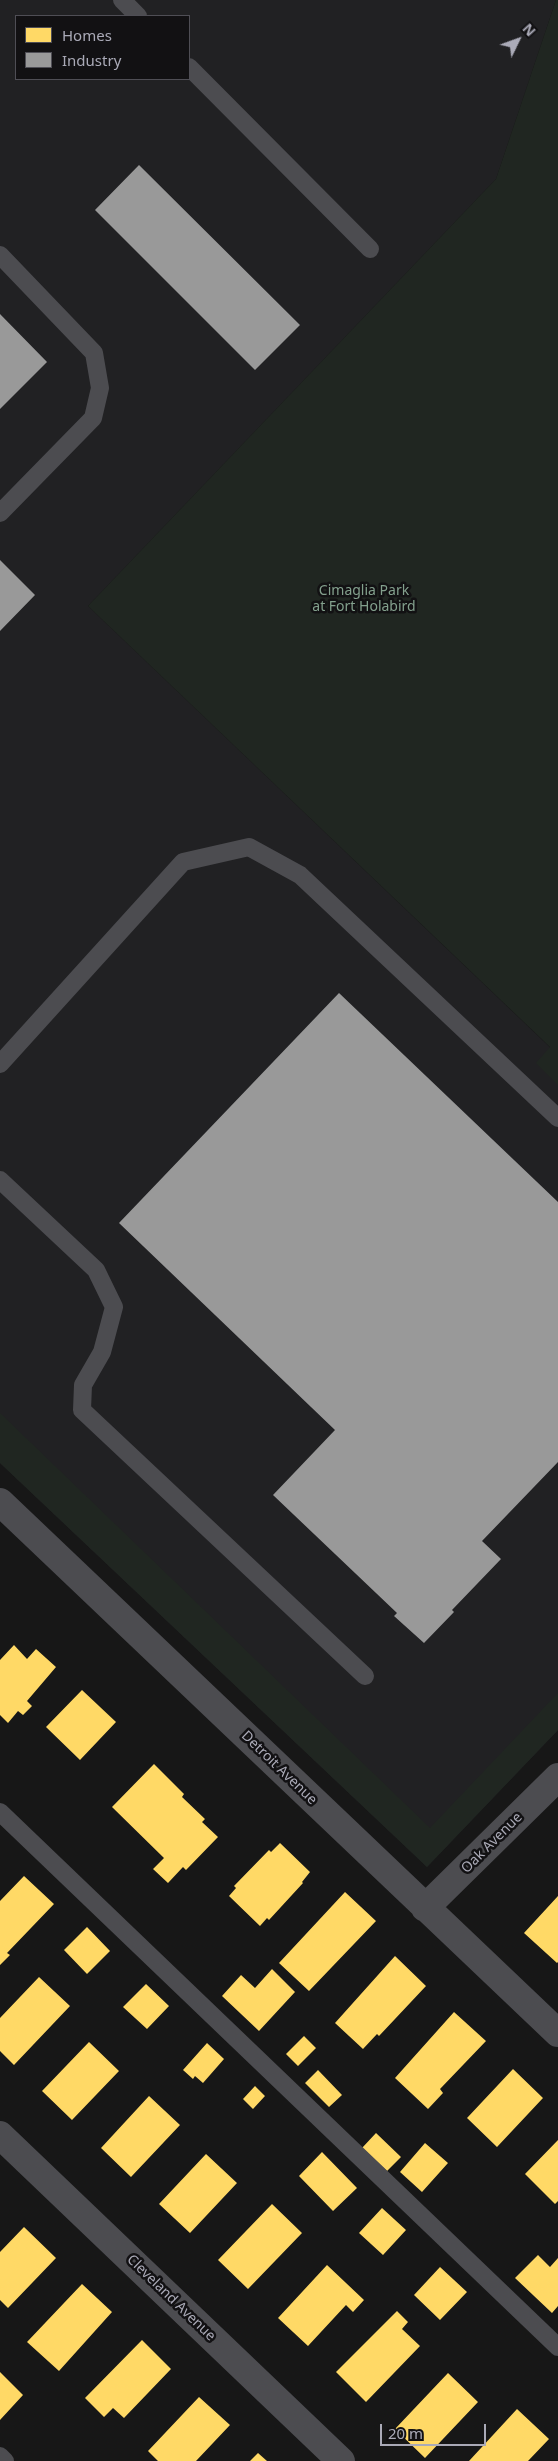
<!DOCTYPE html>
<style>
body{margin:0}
#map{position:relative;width:558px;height:2461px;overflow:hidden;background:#171717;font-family:"Noto Sans",sans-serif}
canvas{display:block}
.legend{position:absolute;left:15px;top:15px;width:175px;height:65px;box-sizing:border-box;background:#121113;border:1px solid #4f4e55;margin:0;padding:6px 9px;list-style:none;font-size:15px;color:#aaaab7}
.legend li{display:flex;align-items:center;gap:10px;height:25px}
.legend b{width:25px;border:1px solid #4f4e55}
.north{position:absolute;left:493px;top:15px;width:50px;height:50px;-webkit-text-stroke:4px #121113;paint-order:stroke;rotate:48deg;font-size:14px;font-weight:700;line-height:20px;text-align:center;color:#aaaab7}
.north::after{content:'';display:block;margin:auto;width:18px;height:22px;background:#aaaab7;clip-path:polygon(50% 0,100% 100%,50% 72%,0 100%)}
.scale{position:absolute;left:380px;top:2424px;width:106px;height:22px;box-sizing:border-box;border:2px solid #aaaab7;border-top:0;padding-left:6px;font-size:15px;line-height:18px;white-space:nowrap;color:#aaaab7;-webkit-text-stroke:4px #121113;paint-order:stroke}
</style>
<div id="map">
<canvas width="558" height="2461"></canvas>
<ul class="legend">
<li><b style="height:14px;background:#ffd966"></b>Homes</li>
<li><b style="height:14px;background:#999"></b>Industry</li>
</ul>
<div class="north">N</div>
<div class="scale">20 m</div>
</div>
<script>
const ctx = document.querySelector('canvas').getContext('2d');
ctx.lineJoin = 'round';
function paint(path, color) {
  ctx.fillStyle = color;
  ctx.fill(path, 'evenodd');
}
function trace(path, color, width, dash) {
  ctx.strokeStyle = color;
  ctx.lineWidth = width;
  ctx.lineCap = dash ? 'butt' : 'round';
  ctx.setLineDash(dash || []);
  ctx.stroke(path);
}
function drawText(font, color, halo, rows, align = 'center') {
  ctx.font = font + ' "Noto Sans",sans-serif';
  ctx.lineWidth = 5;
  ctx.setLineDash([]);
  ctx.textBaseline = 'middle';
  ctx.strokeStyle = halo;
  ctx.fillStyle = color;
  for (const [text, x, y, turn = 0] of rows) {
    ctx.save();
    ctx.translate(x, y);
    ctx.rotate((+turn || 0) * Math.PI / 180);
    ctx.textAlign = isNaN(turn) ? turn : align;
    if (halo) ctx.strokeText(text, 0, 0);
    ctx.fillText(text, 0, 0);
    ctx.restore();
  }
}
paint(new Path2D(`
 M 0,0 L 556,0 L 496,179 L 88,606 L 558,1055 L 558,1730 L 427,1867 L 0,1463 ZM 16,16 L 189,16 L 189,79 L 16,79 Z`), '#212123');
paint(new Path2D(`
 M 556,0 L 558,0 L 558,1085 L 536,1063 L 550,1047 L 88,606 L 496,179 Z
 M 0,1413 L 430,1828 L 558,1693 L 558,1730 L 427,1867 L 0,1463 Z`), '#202621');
paint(new Path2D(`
 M 14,1645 L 27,1659 L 36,1649 L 56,1667 L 27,1701 L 32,1706 L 23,1715 L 18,1711 L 8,1723 L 0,1715 L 0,1660 Z
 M 82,1690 L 116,1722 L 80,1760 L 46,1727 Z
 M 154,1764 L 184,1794 L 182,1797 L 205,1819 L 202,1822 L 218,1837 L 186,1870 L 183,1867 L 168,1883 L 153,1869 L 164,1858 L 112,1807 Z
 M 280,1843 L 310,1872 L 302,1882 L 303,1883 L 269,1920 L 267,1918 L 260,1926 L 229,1896 L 236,1888 L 234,1886 L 269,1850 L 271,1852 Z
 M 24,1876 L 54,1904 L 7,1953 L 10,1955 L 0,1965 L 0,1901 Z
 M 345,1892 L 376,1921 L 309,1991 L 279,1963 Z
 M 558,1896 L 558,1962 L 557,1963 L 524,1933 Z
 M 87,1927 L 110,1951 L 87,1974 L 64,1950 Z
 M 395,1956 L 426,1986 L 379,2036 L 377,2034 L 363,2049 L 335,2023 Z
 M 272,1969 L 295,1992 L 259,2031 L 222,1996 L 241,1975 L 255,1988 Z
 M 39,1977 L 70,2006 L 14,2065 L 0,2051 L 0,2018 Z
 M 146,1984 L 169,2006 L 147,2029 L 123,2007 Z
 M 454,2012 L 486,2041 L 440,2089 L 443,2093 L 428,2109 L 395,2078 Z
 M 304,2036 L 316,2048 L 298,2066 L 286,2054 Z
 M 89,2042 L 119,2071 L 72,2120 L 42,2091 Z
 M 207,2043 L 224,2059 L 203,2083 L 195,2076 L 193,2079 L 183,2070 Z
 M 513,2069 L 543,2098 L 497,2147 L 467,2118 Z
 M 318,2070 L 342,2095 L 329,2107 L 305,2083 Z
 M 255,2086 L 265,2096 L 253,2109 L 243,2099 Z
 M 149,2096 L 180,2125 L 131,2177 L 101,2148 Z
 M 376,2133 L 401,2157 L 387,2171 L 362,2148 Z
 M 558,2140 L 558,2201 L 555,2204 L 525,2174 Z
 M 425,2143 L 448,2163 L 422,2192 L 400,2172 Z
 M 322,2152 L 357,2188 L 333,2211 L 299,2176 Z
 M 206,2154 L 237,2183 L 190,2233 L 159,2204 Z
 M 272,2204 L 302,2233 L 248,2289 L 218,2260 Z
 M 382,2208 L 406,2230 L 383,2255 L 359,2233 Z
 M 24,2227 L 56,2258 L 8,2308 L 0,2300 L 0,2252 Z
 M 538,2255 L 550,2267 L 558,2258 L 558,2306 L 552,2313 L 515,2278 Z
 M 327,2265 L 364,2300 L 353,2312 L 346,2305 L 308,2346 L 278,2318 Z
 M 440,2267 L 467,2292 L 440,2320 L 414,2295 Z
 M 82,2284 L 112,2312 L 59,2371 L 27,2342 Z
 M 397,2311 L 408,2322 L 402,2329 L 420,2346 L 366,2402 L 336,2372 Z
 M 142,2340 L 171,2369 L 124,2418 L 113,2408 L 104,2417 L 85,2398 Z
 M 0,2372 L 23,2395 L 0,2420 Z
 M 448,2373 L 478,2402 L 425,2458 L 395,2429 Z
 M 199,2397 L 230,2425 L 196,2461 L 158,2461 L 148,2451 Z
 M 517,2409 L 549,2439 L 528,2461 L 469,2461 Z
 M 258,2453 L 267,2461 L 250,2461 Z`), '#ffd966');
paint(new Path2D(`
 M 139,165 L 300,325 L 255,370 L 95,210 Z
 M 0,314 L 47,362 L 0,409 Z
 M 0,560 L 35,595 L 0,631 Z
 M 339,993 L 558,1202 L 558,1462 L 482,1541 L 501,1559 L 452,1610 L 454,1612 L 424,1643 L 394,1616 L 397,1613 L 273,1495 L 335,1430 L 119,1223 Z`), '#999');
trace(new Path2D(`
 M 122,0 L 138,16
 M 189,67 L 370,249
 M 0,255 L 94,353 L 100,388 L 93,418 L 0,513
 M 0,1064 L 183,862 L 249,847 L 300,875 L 558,1118
 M 0,1180 L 96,1270 L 114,1307 L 102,1352 L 83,1385 L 82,1410 L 365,1676
 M 0,1812 L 558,2347
 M 0,2456 L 5,2461`), '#4c4c50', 18);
trace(new Path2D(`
 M 0,1502 L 558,2033
 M 425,1908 L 558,1777
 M 0,2135 L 341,2461`), '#4c4c50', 28);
drawText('14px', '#83a08d', '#121113', [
 ["Cimaglia Park",364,591],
 ["at Fort Holabird",364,607]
]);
drawText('14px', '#aaaab7', '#121113', [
 ["Detroit Avenue",279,1768,44],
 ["Oak Avenue",492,1843,-45],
 ["Cleveland Avenue",171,2298,44]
]);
</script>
